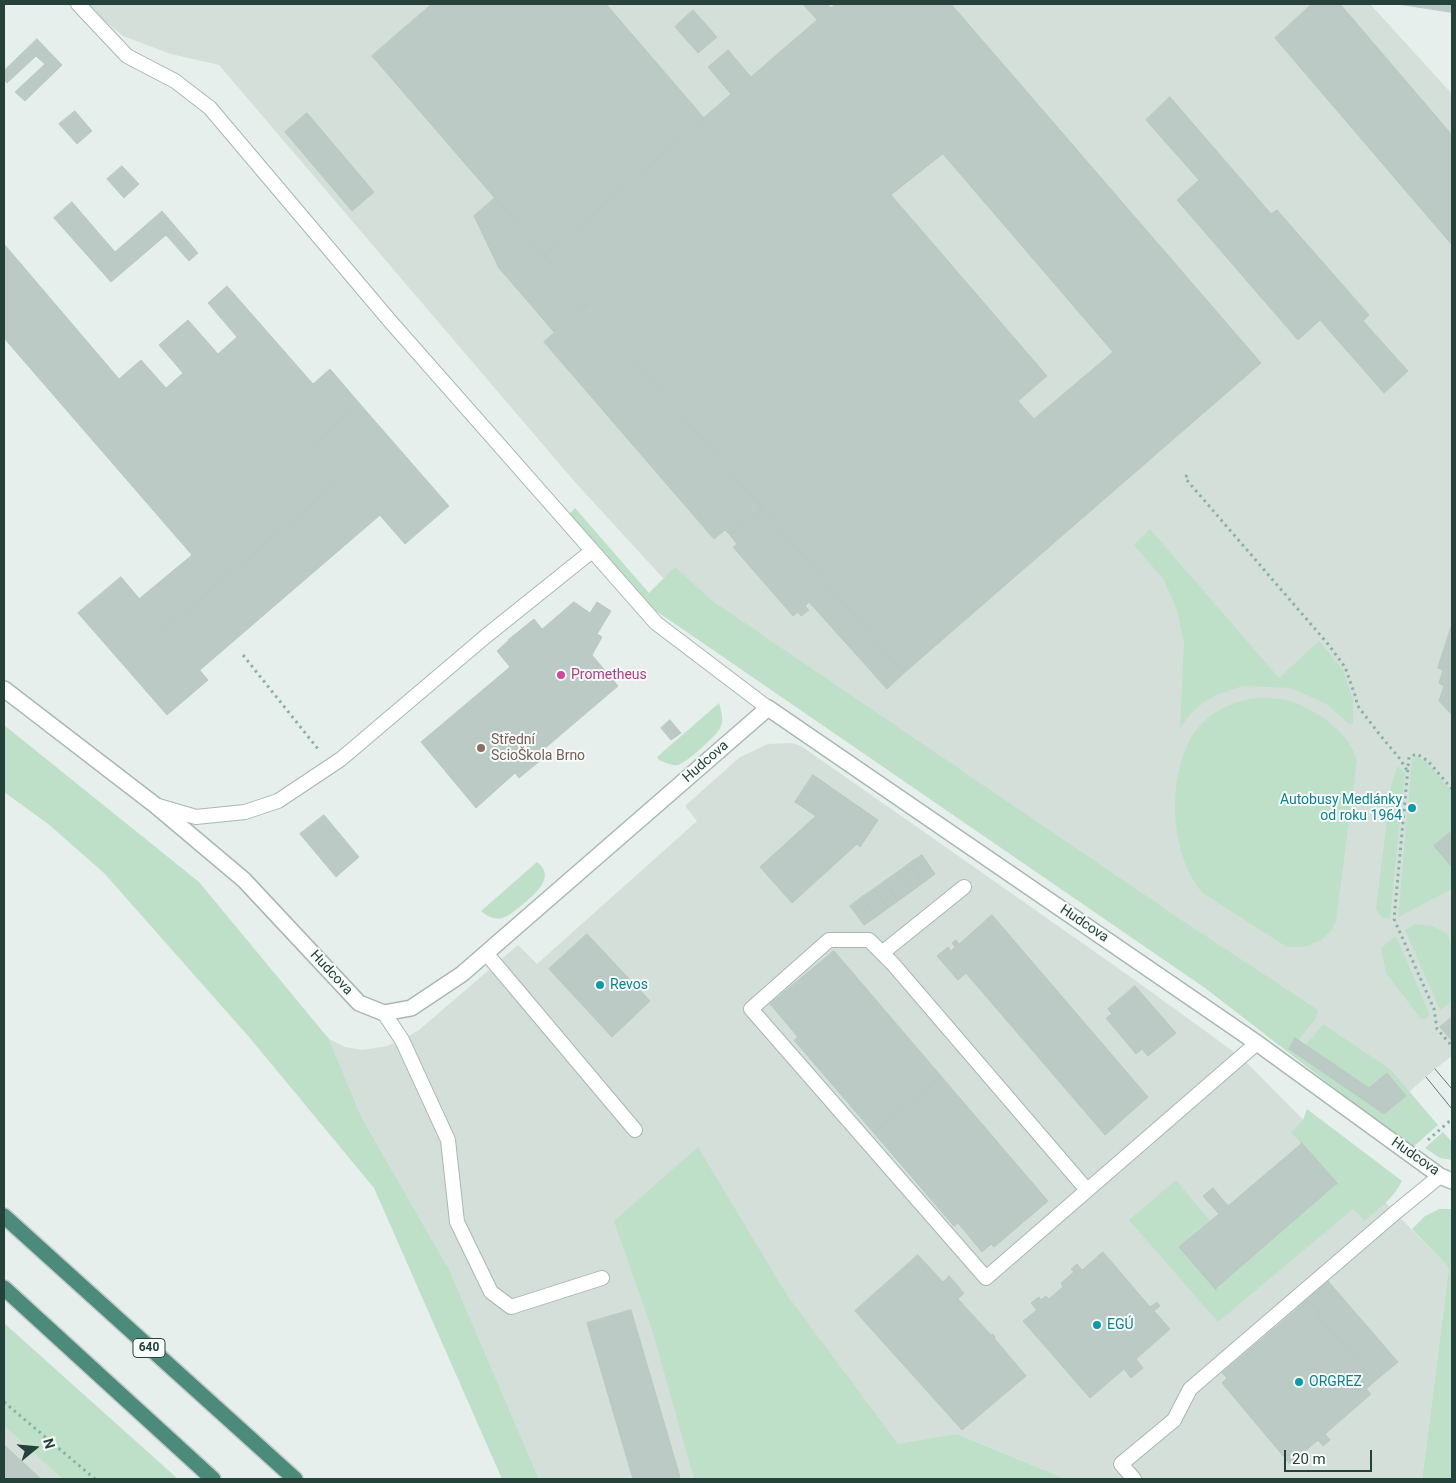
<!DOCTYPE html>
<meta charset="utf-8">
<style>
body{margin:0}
#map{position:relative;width:1456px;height:1483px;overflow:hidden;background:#e6efeb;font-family:Roboto,sans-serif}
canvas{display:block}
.frame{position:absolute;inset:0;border:5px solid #24423a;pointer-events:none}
.north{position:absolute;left:10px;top:1423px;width:50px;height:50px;-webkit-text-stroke:4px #f7fbf9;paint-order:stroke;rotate:73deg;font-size:14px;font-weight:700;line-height:20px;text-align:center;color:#24423a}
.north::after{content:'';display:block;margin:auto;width:18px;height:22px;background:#24423a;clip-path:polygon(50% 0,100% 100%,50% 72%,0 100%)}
.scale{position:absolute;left:1284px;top:1450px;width:88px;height:22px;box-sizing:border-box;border:2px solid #24423a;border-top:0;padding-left:6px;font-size:15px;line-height:18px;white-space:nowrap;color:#24423a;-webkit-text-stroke:4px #f7fbf9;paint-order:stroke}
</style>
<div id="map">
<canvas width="1456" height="1483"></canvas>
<div class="frame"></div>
<div class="north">N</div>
<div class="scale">20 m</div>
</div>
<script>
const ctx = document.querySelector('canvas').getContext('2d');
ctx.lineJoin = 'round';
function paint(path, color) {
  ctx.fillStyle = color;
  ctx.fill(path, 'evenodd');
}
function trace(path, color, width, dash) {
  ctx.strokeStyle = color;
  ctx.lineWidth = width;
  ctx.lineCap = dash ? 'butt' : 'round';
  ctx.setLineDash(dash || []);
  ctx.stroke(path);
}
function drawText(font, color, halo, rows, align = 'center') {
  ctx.font = font + ' Roboto,sans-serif';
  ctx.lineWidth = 4;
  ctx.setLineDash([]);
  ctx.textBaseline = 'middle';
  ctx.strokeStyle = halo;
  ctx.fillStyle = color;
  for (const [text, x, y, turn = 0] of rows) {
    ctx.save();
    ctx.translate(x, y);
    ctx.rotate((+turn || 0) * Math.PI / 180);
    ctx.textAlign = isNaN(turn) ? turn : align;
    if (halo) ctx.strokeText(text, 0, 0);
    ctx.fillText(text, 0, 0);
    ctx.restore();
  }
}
paint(new Path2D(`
 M 84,4 L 1370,4 L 1452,94 L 1452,1056 L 1435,1069 L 1384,1114 L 1289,1049 L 1295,1039 L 708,627 L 574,481 L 219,65 L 171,54 L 123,36 Z
 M 792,743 L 801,746 L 927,834 L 1132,978 L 1241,1057 L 1386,1203 L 1449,1268 L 1422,1479 L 1066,1479 L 957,1434 L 805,1479 L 539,1479 L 449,1269 L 362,1118 L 329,1039 L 345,1047 L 362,1050 L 387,1046 L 402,1040 L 419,1030 L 518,945 L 537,964 L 697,821 L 685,806 L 740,757 L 768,744 Z
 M 4,1426 L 62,1479 L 4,1479 Z`), '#d4dfda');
paint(new Path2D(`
 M 575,508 L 649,593 L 675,567 L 711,600 L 1186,923 L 1318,1010 L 1316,1018 L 1298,1041 L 1295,1039 L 1289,1049 L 1384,1114 L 1406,1096 L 1388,1073 L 1369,1088 L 1305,1046 L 1323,1024 L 1391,1070 L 1438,1125 L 1412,1148 L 1205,988 L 646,604 L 566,517 Z
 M 1150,529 L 1279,678 L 1319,641 L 1343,670 L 1353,699 L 1353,723 L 1350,725 L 1328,705 L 1291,688 L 1243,686 L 1216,695 L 1203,703 L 1191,713 L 1180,728 L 1184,643 L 1177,610 L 1164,580 L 1134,545 Z
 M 1259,698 C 1269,698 1280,698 1290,701 C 1318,711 1348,731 1357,760 L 1336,921 L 1331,931 L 1321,940 L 1304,947 L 1287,947 L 1204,894 C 1168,857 1165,766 1199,727 C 1214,709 1237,700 1259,698 Z
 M 719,703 C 721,710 724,719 721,726 C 719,734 686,763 678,765 C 671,766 664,762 659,760 L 657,757 Z
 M 4,725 L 199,882 L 329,1039 L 362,1118 L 449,1269 L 539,1479 L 502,1479 L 374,1188 L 249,1037 L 104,873 L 47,823 L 4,792 Z
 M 1417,757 L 1427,762 L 1452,792 L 1452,831 L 1434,846 L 1452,867 L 1452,889 L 1398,917 L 1412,759 Z
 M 1397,766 L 1405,773 L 1390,919 L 1382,918 L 1376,909 L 1391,786 Z
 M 537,862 C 557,877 534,895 522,905 C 516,909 510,916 502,918 C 494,920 487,916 481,911 Z
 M 1416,924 L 1432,926 L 1447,933 L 1452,948 L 1452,999 L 1451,1002 L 1440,1010 L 1405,930 Z
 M 1396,936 L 1429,1013 L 1429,1016 L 1425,1019 L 1421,1019 L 1386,973 L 1381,948 Z
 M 1307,1109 L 1402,1181 C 1394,1198 1378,1209 1365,1221 L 1353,1209 L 1218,1322 L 1129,1220 L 1176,1180 L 1210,1221 L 1179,1247 L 1216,1290 L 1216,1288 L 1336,1184 L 1338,1184 L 1301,1142 L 1291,1133 L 1303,1120 Z
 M 1443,1132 L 1452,1142 L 1452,1160 L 1440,1158 L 1425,1148 Z
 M 698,1147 L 787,1295 L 898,1444 L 957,1434 L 1066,1479 L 694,1479 L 653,1333 L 614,1221 Z
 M 1439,1209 L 1452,1209 L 1452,1479 L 1422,1479 L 1449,1268 L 1412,1229 L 1425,1216 Z
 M 4,1323 L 178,1479 L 62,1479 L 4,1426 Z`), '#bfe0c8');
const building = new Path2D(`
 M 432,4 L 606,4 L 704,118 L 545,256 L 372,56 Z
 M 803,4 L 827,4 L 831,8 L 836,4 L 951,4 L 1261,363 L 904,673 L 545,256 L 731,94 L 708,67 L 728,50 L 751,77 L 817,20 ZM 943,154 L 1113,352 L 1034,419 L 1018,401 L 1047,376 L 891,195 Z
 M 1312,4 L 1340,4 L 1452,135 L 1452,245 L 1275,38 Z
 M 1398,4 L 1452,4 L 1452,12 Z
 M 693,10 L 717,37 L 698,53 L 675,27 Z
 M 37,39 L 62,65 L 25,101 L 15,92 L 45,64 L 36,56 L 7,83 L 4,79 L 4,71 Z
 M 1170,97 L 1271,214 L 1277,210 L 1369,315 L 1363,321 L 1408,371 L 1384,393 L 1320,320 L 1298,340 L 1177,200 L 1199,180 L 1146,120 Z
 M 75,111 L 92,131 L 77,144 L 59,124 Z
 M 307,113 L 374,192 L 352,211 L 285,132 Z
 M 122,166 L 139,184 L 124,198 L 107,179 Z
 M 495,198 L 586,305 L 554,332 L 499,268 L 474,216 Z
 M 72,202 L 115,252 L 162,211 L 198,253 L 189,261 L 166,235 L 111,282 L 54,218 Z
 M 4,244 L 119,379 L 141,360 L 166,388 L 183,373 L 159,345 L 188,320 L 218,354 L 237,337 L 208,303 L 227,286 L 313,384 L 330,369 L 360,404 L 316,442 L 345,476 L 165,629 L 139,599 L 192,555 L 4,338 Z
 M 586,305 L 762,508 L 730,535 L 725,530 L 714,539 L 544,342 Z
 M 360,404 L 449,506 L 405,544 L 316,442 Z
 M 345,476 L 380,515 L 200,670 L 165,629 Z
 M 762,508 L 904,673 L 887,689 L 809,602 L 805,606 L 809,610 L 801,616 L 798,612 L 793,616 L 733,547 L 737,544 L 730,535 Z
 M 121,577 L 208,680 L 167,715 L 78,613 Z
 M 574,602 L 590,613 L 597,602 L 611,611 L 597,634 L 602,637 L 592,655 L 618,686 L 537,755 L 541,760 L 519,778 L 515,773 L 476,808 L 421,742 L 510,667 L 497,651 L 509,640 L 508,640 L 534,619 L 542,629 Z
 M 1452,624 L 1452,715 L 1439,701 L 1444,686 L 1439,683 L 1443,670 L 1438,668 Z
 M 670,720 L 681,733 L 671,740 L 661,728 Z
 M 813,775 L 878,820 L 860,847 L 857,844 L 792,903 L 760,867 L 816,816 L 795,802 Z
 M 324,815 L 359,857 L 336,877 L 300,834 Z
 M 1452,831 L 1452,867 L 1434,846 Z
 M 922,855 L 935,874 L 923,883 L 910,863 Z
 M 910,863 L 923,883 L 912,891 L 898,872 Z
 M 898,872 L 912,891 L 898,901 L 885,881 Z
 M 885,881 L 898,901 L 888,908 L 874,889 Z
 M 874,889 L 888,908 L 876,917 L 862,897 Z
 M 862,897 L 876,917 L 864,925 L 850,906 Z
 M 992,915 L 1148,1097 L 1105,1135 L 966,973 L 958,980 L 937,956 L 948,947 L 951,951 L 955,947 L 952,943 L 956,940 L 959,944 Z
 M 587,934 L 650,1001 L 612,1037 L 549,969 Z
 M 834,951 L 941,1076 L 874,1133 L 794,1040 L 798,1037 L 770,1004 Z
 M 1135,986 L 1176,1033 L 1148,1056 L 1142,1049 L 1136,1054 L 1106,1018 L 1112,1014 L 1108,1009 Z
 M 1452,1017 L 1452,1041 L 1440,1027 Z
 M 1295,1038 L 1369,1088 L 1387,1073 L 1406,1096 L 1384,1114 L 1289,1049 Z
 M 941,1076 L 1048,1201 L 994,1247 L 991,1244 L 982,1252 L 958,1223 L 954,1226 L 874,1133 Z
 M 1301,1142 L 1338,1184 L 1336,1184 L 1216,1288 L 1216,1290 L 1179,1247 L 1219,1214 L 1203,1196 L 1213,1188 L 1228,1206 L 1301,1144 Z
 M 1103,1252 L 1150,1307 L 1157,1302 L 1160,1306 L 1154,1311 L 1170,1329 L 1136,1359 L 1143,1368 L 1131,1378 L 1124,1369 L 1090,1398 L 1023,1321 L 1037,1310 L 1031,1303 L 1039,1297 L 1041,1300 L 1046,1296 L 1049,1299 L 1063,1287 L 1061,1283 L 1074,1272 L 1071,1269 L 1077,1264 L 1082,1270 Z
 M 918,1255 L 943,1282 L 949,1276 L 964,1293 L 958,1299 L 991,1335 L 993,1334 L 995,1337 L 994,1338 L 1026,1376 L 962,1430 L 855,1311 Z
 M 1328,1281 L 1398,1362 L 1375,1381 L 1316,1314 L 1319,1312 L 1309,1301 L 1299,1310 L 1297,1309 Z
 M 1309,1301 L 1319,1312 L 1316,1314 L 1375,1381 L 1366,1389 L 1371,1394 L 1325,1434 L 1330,1440 L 1323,1446 L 1318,1440 L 1290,1464 L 1222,1383 L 1227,1378 L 1222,1373 L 1297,1309 L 1299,1310 Z
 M 631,1310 L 680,1477 L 673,1479 L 633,1479 L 587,1323 Z
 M 4,1445 L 41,1479 L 4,1479 Z`);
paint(building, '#bbcac4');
trace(building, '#b8c9c2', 1);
const service = new Path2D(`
 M 78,4 L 127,56 L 175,81 L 210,108 L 390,321 L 656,623 L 768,708
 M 155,805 L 196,817 L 245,812 L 278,801 L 341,759 L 486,636 L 592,551
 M 486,953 L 635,1130
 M 882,953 L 964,887
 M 384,1013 L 402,1040 L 448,1140 L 457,1222 L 491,1292 L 511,1307 L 602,1278
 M 1087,1190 L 893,964 L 869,940 L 829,940 L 751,1009 L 986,1278 L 1257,1043
 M 1134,1479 L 1121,1464 L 1174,1420 L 1190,1389 L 1396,1212 L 1440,1176`);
const minor = new Path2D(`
 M 4,689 L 155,805 L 244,880 L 359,1003 L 384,1013 L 411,1008 L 462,974 L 768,708 L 1257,1043 L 1440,1176 L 1452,1181`);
const trunk = new Path2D(`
 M 4,1216 L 295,1479
 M 4,1288 L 213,1479`);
trace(service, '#a8b8b2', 16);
trace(minor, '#a8b8b2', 18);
trace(trunk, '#c2cac8', 18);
trace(new Path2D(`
 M 1187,475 L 1185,478 L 1328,644 L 1345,667 L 1356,698 L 1357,705 L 1380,735 L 1400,759 L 1408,772
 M 243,655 L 318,749
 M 1452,789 L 1428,761 L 1417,754 L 1409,757 L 1394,919 L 1434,1009 L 1437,1029 L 1452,1046
 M 1428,1140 L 1452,1119
 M 4,1402 L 95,1479`), '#86b3a5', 3, [2.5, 4]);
trace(service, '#fff', 14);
trace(minor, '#fff', 15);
trace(trunk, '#4c8a7c', 15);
trace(new Path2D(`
 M 1435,1069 L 1452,1089
 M 1426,1077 L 1452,1109`), '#5f7d75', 1);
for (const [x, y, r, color] of [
 [561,675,5,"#d1479c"],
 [481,748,5,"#8d6e63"],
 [1412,808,5,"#0f9aa8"],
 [600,985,5,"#0f9aa8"],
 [1097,1325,5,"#0f9aa8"],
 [1299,1382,5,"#0f9aa8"]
]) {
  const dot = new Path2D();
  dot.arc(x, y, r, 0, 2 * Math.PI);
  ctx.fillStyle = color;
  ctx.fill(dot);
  trace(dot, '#f7fbf9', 2);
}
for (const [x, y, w] of [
 [149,1348,32]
]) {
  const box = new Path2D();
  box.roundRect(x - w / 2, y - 9.5, w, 19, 4);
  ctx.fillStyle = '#f7fbf9';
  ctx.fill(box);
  trace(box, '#24423a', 1);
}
drawText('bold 12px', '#24423a', null, [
 ["640",149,1348]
]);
drawText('14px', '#b23c85', '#f7fbf9', [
 ["Prometheus",571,675]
], 'left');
drawText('14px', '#785e54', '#f7fbf9', [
 ["Střední",491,740],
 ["ScioŠkola Brno",491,756]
], 'left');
drawText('14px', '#24423a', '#f7fbf9', [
 ["Hudcova",706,762,-41],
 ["Hudcova",1084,924,34],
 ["Hudcova",331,973,47],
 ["Hudcova",1415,1157,35]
]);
drawText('14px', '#0d838f', '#f7fbf9', [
 ["Autobusy Medlánky",1402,800,"right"],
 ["od roku 1964",1402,816,"right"],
 ["Revos",610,985],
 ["EGÚ",1107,1325],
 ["ORGREZ",1309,1382]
], 'left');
</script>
